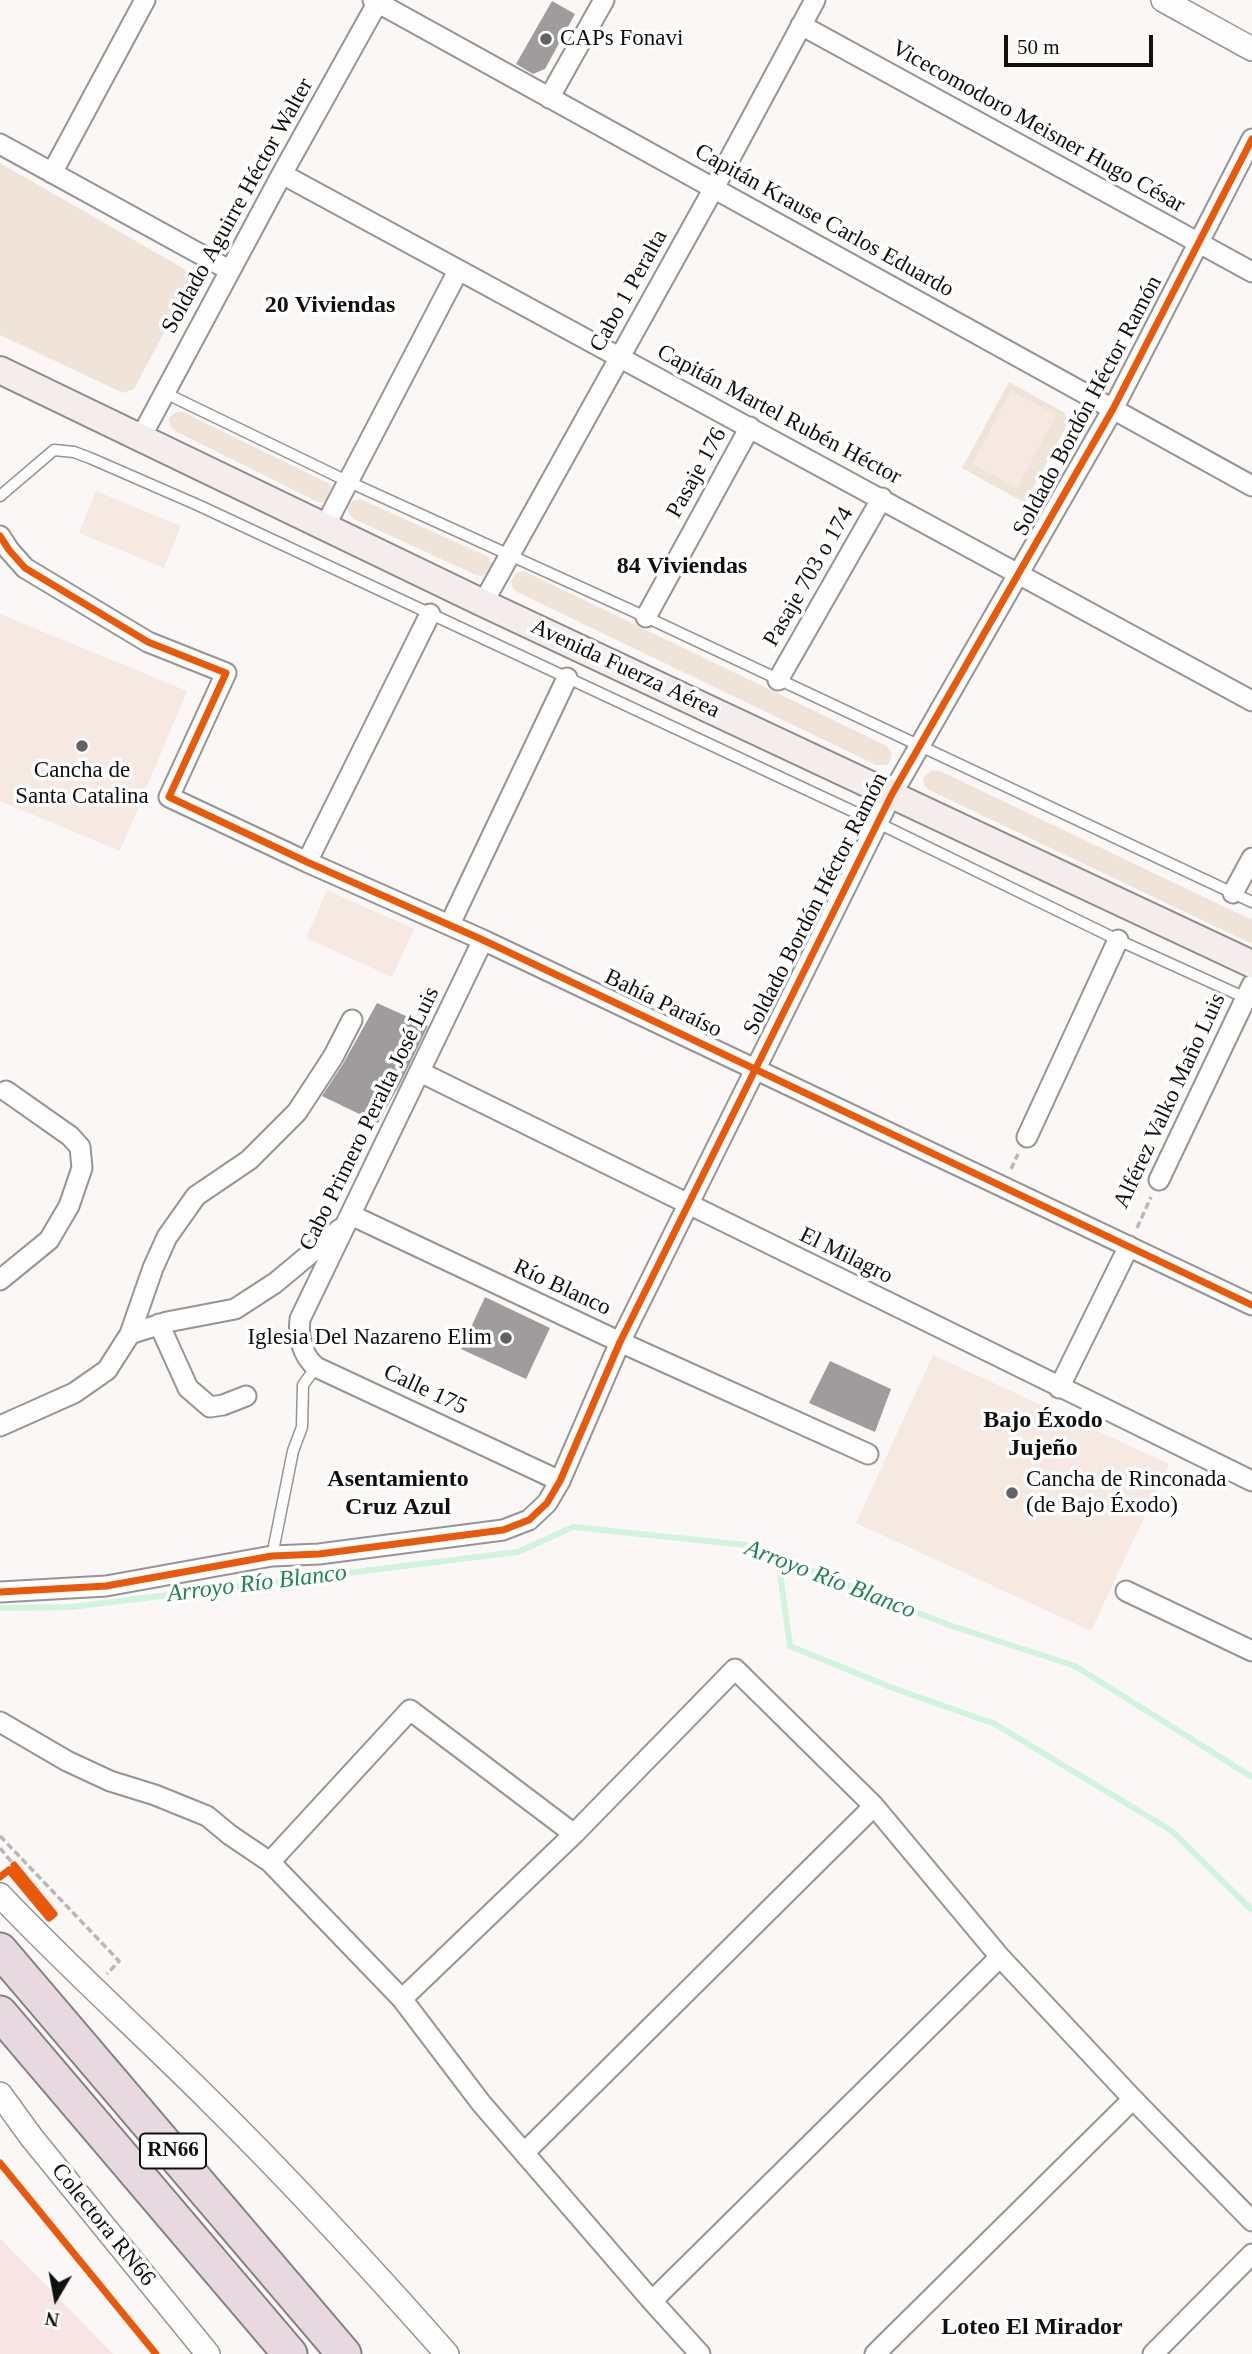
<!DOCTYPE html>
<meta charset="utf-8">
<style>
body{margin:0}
#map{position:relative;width:1252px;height:2354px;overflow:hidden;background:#fcf7f7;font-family:"Times New Roman",serif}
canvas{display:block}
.north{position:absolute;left:21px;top:2263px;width:70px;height:70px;-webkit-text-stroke:5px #fff;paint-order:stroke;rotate:190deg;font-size:19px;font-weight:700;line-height:28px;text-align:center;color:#101010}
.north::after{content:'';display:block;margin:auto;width:24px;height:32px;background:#101010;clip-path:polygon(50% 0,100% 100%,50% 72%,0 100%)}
.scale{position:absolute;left:1004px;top:35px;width:149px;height:32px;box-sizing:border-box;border:4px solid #101010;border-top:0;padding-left:9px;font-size:21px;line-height:24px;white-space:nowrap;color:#101010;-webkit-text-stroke:5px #fff;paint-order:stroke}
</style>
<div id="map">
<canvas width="1252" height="2354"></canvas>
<div class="north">N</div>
<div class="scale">50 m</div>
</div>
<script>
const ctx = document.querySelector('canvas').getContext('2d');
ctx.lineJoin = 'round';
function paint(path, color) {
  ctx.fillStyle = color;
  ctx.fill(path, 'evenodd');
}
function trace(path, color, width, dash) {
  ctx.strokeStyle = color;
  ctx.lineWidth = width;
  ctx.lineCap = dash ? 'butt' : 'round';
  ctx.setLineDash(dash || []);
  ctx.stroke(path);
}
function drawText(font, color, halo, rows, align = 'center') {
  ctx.font = font + ' "Times New Roman",serif';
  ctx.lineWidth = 7;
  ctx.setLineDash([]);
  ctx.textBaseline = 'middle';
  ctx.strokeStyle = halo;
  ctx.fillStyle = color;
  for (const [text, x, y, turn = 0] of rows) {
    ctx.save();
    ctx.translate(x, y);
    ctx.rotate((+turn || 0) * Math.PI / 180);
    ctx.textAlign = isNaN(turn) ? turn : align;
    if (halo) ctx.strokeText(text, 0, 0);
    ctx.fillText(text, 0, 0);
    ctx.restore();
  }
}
paint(new Path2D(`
 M 0,2238 L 113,2354 L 0,2354 Z`), '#f7e5e5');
paint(new Path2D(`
 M 0,163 L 188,271 L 191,282 L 134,389 L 123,393 L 0,335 Z
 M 1009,382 L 1065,413 L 1068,423 L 1025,503 L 962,468 Z
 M 181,411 L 328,483 L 334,491 L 327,502 L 318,502 L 175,431 L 170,426 L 169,419 L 173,413 Z
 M 360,499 L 487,556 L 492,564 L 489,573 L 481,576 L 476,575 L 354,519 L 349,514 L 348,507 L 352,501 Z
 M 524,571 L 887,746 L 892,754 L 889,763 L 886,765 L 876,765 L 517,592 L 512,587 L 511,580 L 516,573 Z
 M 932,770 L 940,771 L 1252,920 L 1252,944 L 929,790 L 924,785 L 923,778 Z`), '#f0e4d9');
paint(new Path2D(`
 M 1011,391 L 1056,415 L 1017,488 L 972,464 Z
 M 96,491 L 181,526 L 164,568 L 79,533 Z
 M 0,614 L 187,691 L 120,851 L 0,801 Z
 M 327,890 L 414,929 L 392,977 L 306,938 Z
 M 933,1355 L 1169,1464 L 1091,1631 L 856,1523 Z`), '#f5e9e2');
trace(new Path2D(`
 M 778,1558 L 790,1646 L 890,1687 L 995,1724 L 1172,1831 L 1252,1910
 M 0,1608 L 71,1607 L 518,1552 L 573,1527 L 746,1545 L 949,1625 L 1075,1666 L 1252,1777`), '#d0f4de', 6);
paint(new Path2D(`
 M 552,1 L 575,14 L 545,69 L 533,74 L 516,64 Z
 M 377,1003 L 428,1026 L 401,1082 L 378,1123 L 322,1096 L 343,1064 Z
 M 485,1297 L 550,1328 L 526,1379 L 461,1349 Z
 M 830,1361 L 891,1389 L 875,1432 L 809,1403 Z`), '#a09c9d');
const service = new Path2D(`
 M 165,393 L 347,481 L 646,617 L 1252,902
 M 0,496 L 54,450 L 74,452 L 90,458 L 200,506 L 878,823 L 1118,940 L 1248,999
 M 272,1556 L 293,1451 L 302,1427 L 303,1385 L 316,1367`);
const minor = new Path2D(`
 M 373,0 L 1252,486
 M 801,25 L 1252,272
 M 549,98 L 604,0
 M 0,144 L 229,270
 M 52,173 L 145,0
 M 282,174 L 1252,701
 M 141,437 L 282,174 L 379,0
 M 325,526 L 458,271
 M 0,536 L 9,550 L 25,568 L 148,642 L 226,673 L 169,797 L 307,862 L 483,940 L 1252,1305
 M 483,603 L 714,188 L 815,0
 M 646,617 L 750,427
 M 778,680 L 882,498
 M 307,862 L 430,614
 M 1233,893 L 1252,858
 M 450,924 L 567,678
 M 483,940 L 300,1319 C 298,1337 302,1355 316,1367 L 560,1481
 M 420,1072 L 1252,1481
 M 1027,1137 L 1118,940
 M 1159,1180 L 1252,985
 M 351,1215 L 620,1342 L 868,1454
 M 0,1280 L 49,1240 L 69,1206 L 82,1168 L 80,1147 L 70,1136 L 6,1091
 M 159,1324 L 188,1388 L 210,1407 L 223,1405 L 246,1396
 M 130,1334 L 167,1322 L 235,1309 L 275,1283 L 340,1229
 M 1059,1388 L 1129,1246
 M 0,1426 L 74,1393 L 107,1370 L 130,1334 L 153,1268 L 167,1237 L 196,1196 L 249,1160 L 297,1112 L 333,1057 L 352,1020
 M 1126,1591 L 1252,1651
 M 0,1592 L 106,1586 L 272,1556 L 319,1554 L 503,1530 L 529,1520 L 547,1503 L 560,1481 L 620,1342 L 892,794 L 1113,409 L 1252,139
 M 0,1722 L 67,1761 L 110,1781 L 155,1795 L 207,1816 L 230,1835 L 270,1862 L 402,1999 L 481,2103 L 652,2301 L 700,2354
 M 270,1862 L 410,1710 L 574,1834
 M 402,1999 L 574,1834 L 735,1669 L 874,1806 L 1000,1957 L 1133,2099 L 1252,2221
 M 525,2152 L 874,1806
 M 652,2301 L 1000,1957
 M 875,2354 L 1133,2099
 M 1153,2354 L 1252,2254`);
const tertiary = new Path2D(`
 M 1163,0 L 1252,49
 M 0,1895 C 68,1967 142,2033 212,2103 C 294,2184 371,2268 447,2354
 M 0,2094 L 32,2138 L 208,2354`);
const secondary = new Path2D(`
 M 0,370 L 483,603 L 1252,964`);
const motorway = new Path2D(`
 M 0,1950 L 344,2354
 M 0,2013 L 290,2354`);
trace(service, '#969494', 13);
trace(minor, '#969494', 23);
trace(tertiary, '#969494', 26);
trace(secondary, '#8d8b8b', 30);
trace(motorway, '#848181', 37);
trace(new Path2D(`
 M 1011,1169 L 1018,1154
 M 1137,1228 L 1151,1197
 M 0,1836 L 119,1961 L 107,1974
 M 0,1848 L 54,1914 L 48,1917
 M 9,1870 L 16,1879`), '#b9b8b8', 3.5, [7, 3.5]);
trace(service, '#fffefe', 10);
trace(minor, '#fffefe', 19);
trace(tertiary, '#fffefe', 23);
trace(secondary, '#f5eced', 26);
trace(motorway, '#e8d9e1', 33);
trace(new Path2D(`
 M 0,536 L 9,550 L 25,568 L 148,642 L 226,673 L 169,797 L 307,862 L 483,940 L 1252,1305
 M 0,1592 L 106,1586 L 272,1556 L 319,1554 L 503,1530 L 529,1520 L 547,1503 L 560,1481 L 620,1342 L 892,794 L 1113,409 L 1252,139
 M 0,1877 L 9,1870 L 49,1918 L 54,1914 L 14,1865
 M 0,2163 L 156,2354`), '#e8590c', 7);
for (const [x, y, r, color] of [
 [546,39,7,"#636161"],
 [82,746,7,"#636161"],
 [506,1338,7,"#636161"],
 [1012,1493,7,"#636161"]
]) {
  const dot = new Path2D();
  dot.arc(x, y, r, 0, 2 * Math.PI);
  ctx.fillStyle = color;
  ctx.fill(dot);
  trace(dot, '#fff', 2.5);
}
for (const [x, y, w] of [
 [173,2151,66]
]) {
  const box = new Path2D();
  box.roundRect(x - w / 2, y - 17.5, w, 35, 5);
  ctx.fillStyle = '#fff';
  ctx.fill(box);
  trace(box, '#101010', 2);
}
drawText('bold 21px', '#101010', null, [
 ["RN66",173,2151]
]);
drawText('23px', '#101010', '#fff', [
 ["CAPs Fonavi",560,39],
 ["Cancha de",82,771,"center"],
 ["Santa Catalina",82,797,"center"],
 ["Iglesia Del Nazareno Elim",492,1338,"right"],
 ["Cancha de Rinconada",1026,1480],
 ["(de Bajo Éxodo)",1026,1506]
], 'left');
drawText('23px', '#101010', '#fff', [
 ["Vicecomodoro Meisner Hugo César",1038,127,29],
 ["Soldado Aguirre Héctor Walter",238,206,-61],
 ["Capitán Krause Carlos Eduardo",824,221,29],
 ["Cabo 1 Peralta",629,291,-61],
 ["Soldado Bordón Héctor Ramón",1088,406,-62],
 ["Capitán Martel Rubén Héctor",779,415,28],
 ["Pasaje 176",697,473,-61],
 ["Pasaje 703 o 174",809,577,-60],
 ["Avenida Fuerza Aérea",625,669,25],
 ["Soldado Bordón Héctor Ramón",816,904,-63],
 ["Bahía Paraíso",663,1004,26],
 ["Alférez Valko Maño Luis",1170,1101,-65],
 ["Cabo Primero Peralta José Luis",370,1119,-64],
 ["El Milagro",846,1256,26],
 ["Río Blanco",562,1288,25],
 ["Calle 175",425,1390,25],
 ["Colectora RN66",103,2225,51]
]);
drawText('bold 24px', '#101010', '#fff', [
 ["20 Viviendas",330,306],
 ["84 Viviendas",682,567],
 ["Bajo Éxodo",1043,1421],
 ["Jujeño",1043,1449],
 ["Asentamiento",398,1480],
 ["Cruz Azul",398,1508],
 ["Loteo El Mirador",1032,2328]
]);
drawText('italic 24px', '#1f8550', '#fff', [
 ["Arroyo Río Blanco",830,1580,21],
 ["Arroyo Río Blanco",257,1584,-7]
]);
</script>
